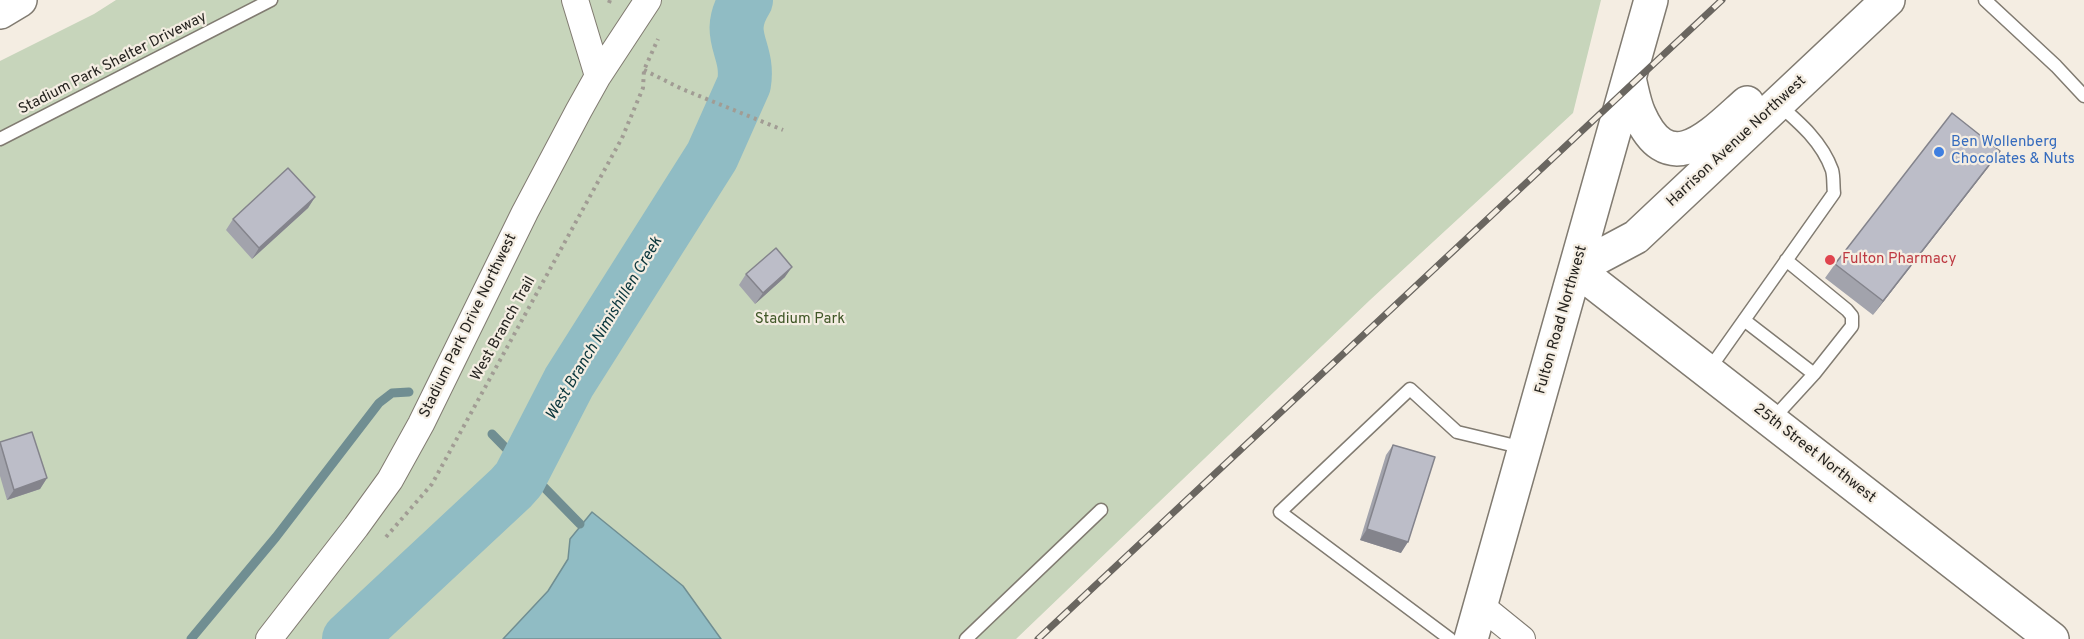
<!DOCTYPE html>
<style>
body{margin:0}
canvas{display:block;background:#f4ede2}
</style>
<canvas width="2084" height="639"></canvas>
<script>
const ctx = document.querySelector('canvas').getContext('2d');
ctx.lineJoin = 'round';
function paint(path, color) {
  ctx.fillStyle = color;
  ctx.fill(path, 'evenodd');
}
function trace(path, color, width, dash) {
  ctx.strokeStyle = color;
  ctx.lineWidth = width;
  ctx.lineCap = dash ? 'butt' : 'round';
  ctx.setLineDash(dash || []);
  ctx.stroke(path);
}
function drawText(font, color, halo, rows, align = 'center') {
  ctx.font = font + ' Overpass,sans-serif';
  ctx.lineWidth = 4.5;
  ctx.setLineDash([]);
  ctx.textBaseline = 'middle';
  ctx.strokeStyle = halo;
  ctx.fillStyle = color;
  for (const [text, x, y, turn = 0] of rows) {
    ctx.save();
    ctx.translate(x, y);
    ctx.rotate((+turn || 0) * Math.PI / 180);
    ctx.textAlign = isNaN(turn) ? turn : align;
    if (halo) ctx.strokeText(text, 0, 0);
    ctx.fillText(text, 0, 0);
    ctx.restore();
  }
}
paint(new Path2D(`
 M 116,0 L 1601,0 L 1573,113 L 1370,300 L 1016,639 L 0,639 L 0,61 L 94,14 Z`), '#c7d5bb');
const water = new Path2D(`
 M 592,512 L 683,586 L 721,639 L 503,639 L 548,591 L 568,559 L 570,539 Z`);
paint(water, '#90bcc4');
trace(water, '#708e92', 1.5);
trace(new Path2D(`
 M 492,434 L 580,524
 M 191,639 L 276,537 L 379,403 L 392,393 L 409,392`), '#708e92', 9);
trace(new Path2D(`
 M 349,639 L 511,488 L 519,479 L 569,382 L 712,156 L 744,84 C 750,48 723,37 746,0`), '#90bcc4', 54);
const lane = new Path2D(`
 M 1985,0 L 2056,66 L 2084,96
 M 0,139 L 271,0
 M 1744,320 L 1814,374
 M 1708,371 L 1834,193 C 1833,186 1834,177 1832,170 C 1822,142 1800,123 1778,104
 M 1771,421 L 1814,374 L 1852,326 L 1852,316 L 1847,310 L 1786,260
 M 966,639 L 1101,510
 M 1450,639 L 1280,512 L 1410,389 L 1457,432 L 1524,448`);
const street = new Path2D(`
 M 575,0 L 598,76
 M 1480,605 L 1522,639
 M 269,639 L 356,527 L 390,480 L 421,424 L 525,212 L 579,110 L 598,76 L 648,0`);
const secondary = new Path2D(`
 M 1629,78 C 1632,90 1634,103 1639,114 C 1669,182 1711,135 1747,103
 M 1576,269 L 2052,639
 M 1576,269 L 1636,237 L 1888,0
 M 1471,639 L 1651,0`);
const highway = new Path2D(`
 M 0,12 L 20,0`);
trace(lane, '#817b71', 15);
trace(street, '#817b71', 28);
trace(secondary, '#817b71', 36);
trace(highway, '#817b71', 36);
trace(new Path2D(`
 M 609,3 L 610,0
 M 644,70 L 682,89 L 783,130
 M 386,537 L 432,484 L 622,138 L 643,88 L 644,70 L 658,39`), '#a19c94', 4, [3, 4.5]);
trace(lane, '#fff', 12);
trace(street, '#fff', 26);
trace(secondary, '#fff', 33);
trace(highway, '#fff', 33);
const rail = new Path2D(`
 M 1038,639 L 1722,0`);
trace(rail, '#6a6660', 7);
trace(rail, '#f4ede2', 4.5, [14]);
paint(new Path2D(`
 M 1990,165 L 1873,315 L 1825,278 L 1835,264 Z
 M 315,197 L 308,208 L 252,259 L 226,230 L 233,219 Z
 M 746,274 L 785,277 L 755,304 L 739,285 Z
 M 0,442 L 47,478 L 40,489 L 7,500 L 0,476 Z
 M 1393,445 L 1401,553 L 1360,540 L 1386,455 Z`), '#a2a3ac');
paint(new Path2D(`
 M 2000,151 L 1990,165 L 1873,315 L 1883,301 Z
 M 315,197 L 308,208 L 252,259 L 259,248 Z
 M 792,267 L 785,277 L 755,304 L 763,293 Z
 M 47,478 L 40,489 L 7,500 L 14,490 Z
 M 1367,529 L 1408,542 L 1401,553 L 1360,540 Z`), '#84848c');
const building = new Path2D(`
 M 1952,113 L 2000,151 L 1883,301 L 1835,264 Z
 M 288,168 L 315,197 L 259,248 L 233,219 Z
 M 776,248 L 792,267 L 763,293 L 746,274 Z
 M 32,432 L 47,478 L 14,490 L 0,442 Z
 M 1393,445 L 1435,457 L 1408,542 L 1367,529 Z`);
paint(building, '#bcbdc8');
trace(building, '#84848c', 1.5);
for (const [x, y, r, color] of [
 [1939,152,6,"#3f7fe0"],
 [1830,260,6,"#e0444e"]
]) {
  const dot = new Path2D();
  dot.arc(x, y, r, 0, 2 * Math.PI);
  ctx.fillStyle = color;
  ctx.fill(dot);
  trace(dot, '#f4ede2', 2);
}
drawText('15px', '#25231f', '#f4ede2', [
 ["Stadium Park Shelter Driveway",113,64,-27],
 ["Harrison Avenue Northwest",1737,142,-43],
 ["Fulton Road Northwest",1562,320,-74],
 ["Stadium Park Drive Northwest",469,326,-64],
 ["West Branch Trail",504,329,-61],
 ["25th Street Northwest",1814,454,38]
]);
drawText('15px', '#366cbe', '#f4ede2', [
 ["Ben Wollenberg",1951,143],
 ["Chocolates & Nuts",1951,160]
], 'left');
drawText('15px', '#be3a42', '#f4ede2', [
 ["Fulton Pharmacy",1842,260]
], 'left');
drawText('15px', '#405727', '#f4ede2', [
 ["Stadium Park",800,320]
]);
drawText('italic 16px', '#0a363c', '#f4ede2', [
 ["West Branch Nimishillen Creek",605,329,-59]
]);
</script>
